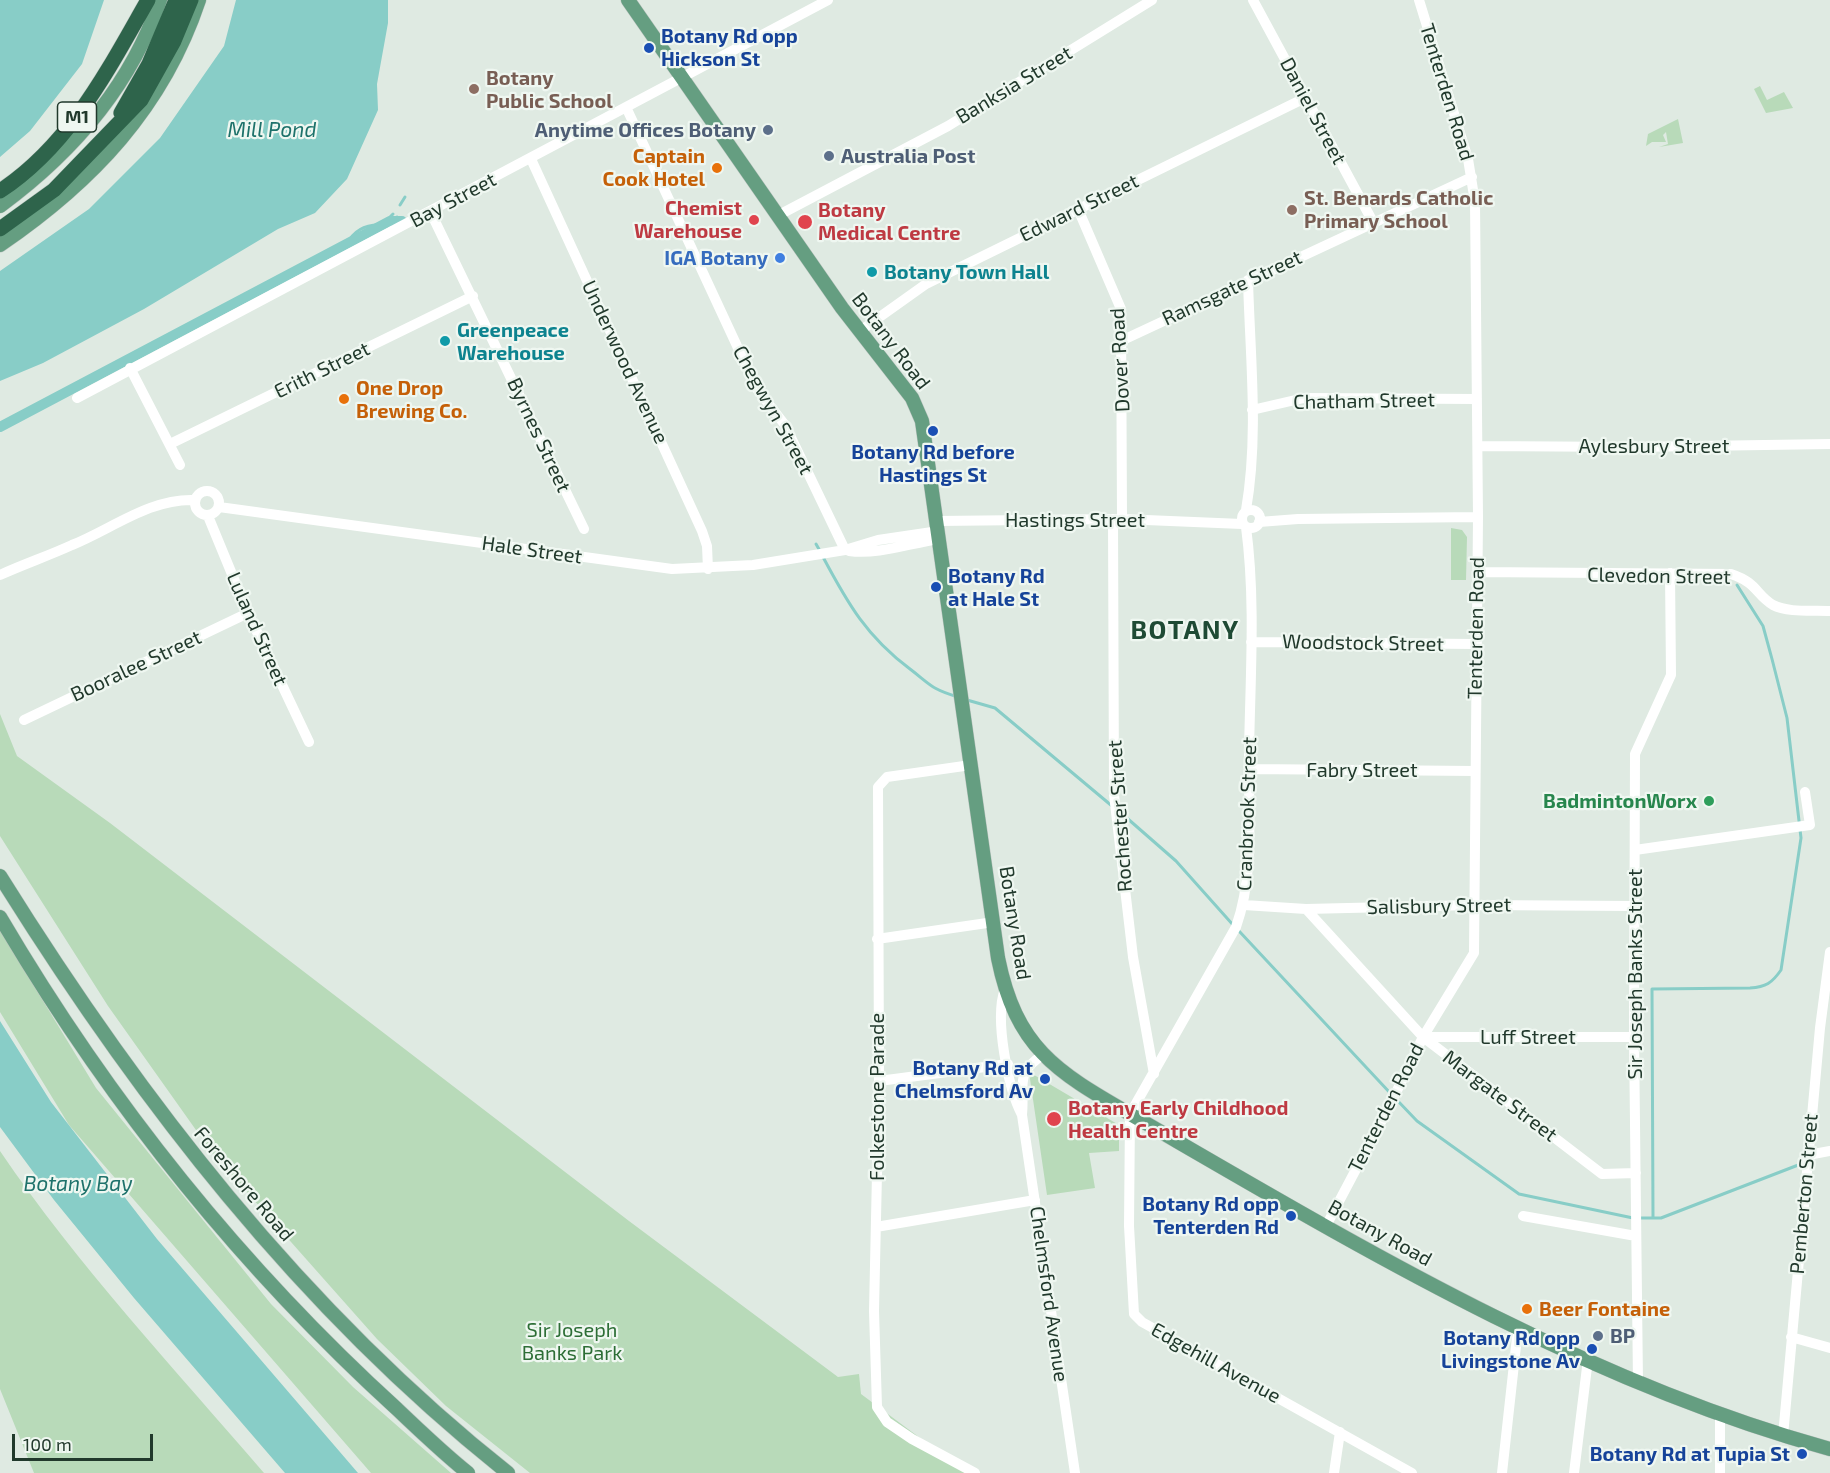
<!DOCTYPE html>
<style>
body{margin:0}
#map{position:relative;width:1830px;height:1473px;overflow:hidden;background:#dfeae2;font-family:"Exo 2",sans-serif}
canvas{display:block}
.scale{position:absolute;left:12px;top:1434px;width:141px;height:27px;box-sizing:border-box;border:3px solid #21392c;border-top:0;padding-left:8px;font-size:18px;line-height:21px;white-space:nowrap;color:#21392c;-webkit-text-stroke:4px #eff7f1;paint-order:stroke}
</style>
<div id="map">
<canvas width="1830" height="1473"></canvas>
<div class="scale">100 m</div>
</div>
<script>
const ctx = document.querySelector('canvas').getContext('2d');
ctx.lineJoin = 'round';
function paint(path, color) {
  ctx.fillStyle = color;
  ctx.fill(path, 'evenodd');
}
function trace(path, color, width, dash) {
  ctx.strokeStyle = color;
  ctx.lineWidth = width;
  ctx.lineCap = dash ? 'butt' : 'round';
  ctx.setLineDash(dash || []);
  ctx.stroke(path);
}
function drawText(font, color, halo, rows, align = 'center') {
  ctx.font = font + ' "Exo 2",sans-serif';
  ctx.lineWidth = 4.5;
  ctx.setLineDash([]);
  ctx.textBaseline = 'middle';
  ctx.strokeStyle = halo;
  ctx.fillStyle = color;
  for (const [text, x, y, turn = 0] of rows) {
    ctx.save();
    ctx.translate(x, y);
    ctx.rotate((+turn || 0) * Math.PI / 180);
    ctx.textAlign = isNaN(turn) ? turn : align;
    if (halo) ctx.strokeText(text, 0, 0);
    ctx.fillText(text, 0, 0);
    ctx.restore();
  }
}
paint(new Path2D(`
 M 1760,86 L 1767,100 L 1784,92 L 1793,108 L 1766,113 L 1754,89 Z
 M 1678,119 L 1683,143 L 1659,147 L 1668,144 L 1666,132 L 1663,135 L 1666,142 L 1652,142 L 1646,146 L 1648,134 Z
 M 1451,528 L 1462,530 L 1467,537 L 1466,580 L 1451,580 Z
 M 0,714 L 17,756 L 110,823 L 629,1221 L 838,1377 L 859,1374 L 861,1394 L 967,1473 L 530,1473 L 446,1406 L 377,1339 L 213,1154 L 108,1006 L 0,836 Z
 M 0,930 L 96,1088 L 271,1304 L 353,1387 L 451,1473 L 371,1473 L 69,1125 L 0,1012 Z
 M 1029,1072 L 1119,1125 L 1119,1151 L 1089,1153 L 1095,1188 L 1047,1195 Z
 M 0,1151 C 78,1266 174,1368 264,1473 L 34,1473 L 0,1389 Z`), '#b8dab9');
paint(new Path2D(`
 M 0,0 L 104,0 L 82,64 L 30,131 L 0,157 Z
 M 236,0 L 388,0 L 388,23 L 377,84 L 378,110 L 347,179 L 315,213 L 278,229 L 144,309 L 43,363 L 0,381 L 0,271 L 89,209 L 160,138 L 224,46 Z
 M 0,1021 L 51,1102 L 157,1239 L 358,1473 L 285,1473 L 134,1298 L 54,1200 L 0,1127 Z`), '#88cdc7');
trace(new Path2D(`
 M 400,205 L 405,197
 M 390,221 L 397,217
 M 347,244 C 354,230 366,224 382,225 L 393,214
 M 816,544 L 820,551
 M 823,557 C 848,604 867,637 910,669 C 931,685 931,689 958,697
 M 967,700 L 995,708 L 1112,806
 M 1120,812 L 1176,861 L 1234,926
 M 1239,931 L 1392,1095
 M 1396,1099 L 1417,1121 L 1519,1194 L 1633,1218
 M 1640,1218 L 1661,1218 L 1806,1162
 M 1653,1218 L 1652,989 L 1750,988 C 1766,987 1772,983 1781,970 L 1801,838 L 1787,718 L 1772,659 L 1763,626 L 1737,585`), '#88cdc7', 3);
trace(new Path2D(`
 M 0,427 L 390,221 L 402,221`), '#88cdc7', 10);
const major = new Path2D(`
 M 628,0 L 842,308 L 912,398 L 922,421 L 998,958 C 1016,1047 1055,1071 1130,1114 C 1353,1243 1579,1380 1830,1449
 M 0,206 C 72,153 131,85 160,0
 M 0,245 C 92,182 163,108 199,0
 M 0,876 C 139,1099 301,1309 508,1473
 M 0,917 C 107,1099 241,1267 397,1409 C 420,1431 443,1453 468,1473`);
const highway = new Path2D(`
 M 121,113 L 149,64 L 176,0
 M 0,191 C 70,145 108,70 148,0
 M 0,229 L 54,190 L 141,100 L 174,41 L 191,0`);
trace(major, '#bcc4c0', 15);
trace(highway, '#bcc4c0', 16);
trace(new Path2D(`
 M 1253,0 L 1373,222
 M 626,107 L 757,389 L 785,425 L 845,550
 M 531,159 L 702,531 L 707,546 L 708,569
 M 1078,209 L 1121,309 L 1122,519
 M 431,213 L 584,529
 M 777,216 L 948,126 L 1152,0
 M 860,331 L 926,284 L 1305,98
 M 1123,340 L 1472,177
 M 130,368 L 180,465
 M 77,398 L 828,0
 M 1252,410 L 1304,398 L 1477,399
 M 170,444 L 473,296
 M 1478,446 L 1634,447 L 1830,444
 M195 503a12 12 0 1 1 24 0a12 12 0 1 1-24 0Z
 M 219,507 L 672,569 L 753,565 L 845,550 L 878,540 L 939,531
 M1242 519a9 9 0 1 1 18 0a9 9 0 1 1-18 0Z
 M 1246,510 C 1259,435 1250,356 1248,280
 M 208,516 L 248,613 L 309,742
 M 1113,519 L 1114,795 L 1133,957 L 1154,1074
 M 937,521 L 1122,519 L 1242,524
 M 1259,522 L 1298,519 L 1478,517
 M 1246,527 C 1256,602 1250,680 1249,755 C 1248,811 1255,874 1236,927 L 1130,1114 L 1129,1226 L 1134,1314 L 1142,1322 L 1412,1473
 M 849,551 C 879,555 910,543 940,539
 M 1477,572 L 1731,574 C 1758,583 1755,594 1773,605 C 1788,613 1813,610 1830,611
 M 0,575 C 24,564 48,556 72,545 C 112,529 150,498 195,500
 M 1251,642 L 1475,644
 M 24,720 L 248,613
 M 971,765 L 887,777 L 878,787 L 879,1081 L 874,1311 L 877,1407 L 887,1422 L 912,1439 L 975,1473
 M 1249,769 L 1475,771
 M 1635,850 L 1810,825 L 1805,792
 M 1244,905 L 1306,909 L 1474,905 L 1634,906
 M 1306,909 L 1423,1037 L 1602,1174 L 1636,1173
 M 877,939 L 994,922
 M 1005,989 C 994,1018 1008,1088 1022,1115
 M 1423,1037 L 1634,1037
 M 1043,1055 C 1014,1073 1025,1086 1022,1115 L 1075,1473
 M 879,1081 L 1008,1064
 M 1808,1155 L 1830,1151
 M 1523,1216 L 1636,1236
 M 1326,1226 L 1390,1105 L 1423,1037 L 1474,953 L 1478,517 L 1475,202 L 1468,159 L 1419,0
 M 876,1227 L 1035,1200
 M 1791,1337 L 1830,1348
 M 1638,1383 L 1634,1037 L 1635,754 L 1671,675 L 1670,573
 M 1720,1417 L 1720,1473
 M 1783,1436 L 1820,1028 L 1830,952
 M 1334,1473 L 1340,1432
 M 1502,1473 L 1518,1328
 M 1574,1473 L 1588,1359`), '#fff', 10);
trace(major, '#659e81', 14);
trace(highway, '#2e644b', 15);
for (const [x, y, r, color] of [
 [649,48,6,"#1a4fb4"],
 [474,89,6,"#8d6e63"],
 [768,130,6,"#5c6f8a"],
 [829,156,6,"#5c6f8a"],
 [717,168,6,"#e8710a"],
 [1292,210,6,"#8d6e63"],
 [754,220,6,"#e0444e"],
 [805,222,8,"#e0444e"],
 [780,258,6,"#3f7fe0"],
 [872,272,6,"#0f9aa8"],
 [445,341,6,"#0f9aa8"],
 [344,399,6,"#e8710a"],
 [933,431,6,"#1a4fb4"],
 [936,587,6,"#1a4fb4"],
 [1709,801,6,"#2e9e5b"],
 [1045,1079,6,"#1a4fb4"],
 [1054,1119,8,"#e0444e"],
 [1291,1216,6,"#1a4fb4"],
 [1527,1309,6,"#e8710a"],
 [1598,1336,6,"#5c6f8a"],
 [1592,1349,6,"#1a4fb4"],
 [1802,1454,6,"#1a4fb4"]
]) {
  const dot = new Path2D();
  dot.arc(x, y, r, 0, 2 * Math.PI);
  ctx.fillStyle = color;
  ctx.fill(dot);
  trace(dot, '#eff7f1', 2);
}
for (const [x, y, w] of [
 [77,117,39]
]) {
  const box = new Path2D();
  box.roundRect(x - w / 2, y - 15, w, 30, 4.5);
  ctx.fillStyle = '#eff7f1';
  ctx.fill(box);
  trace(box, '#21392c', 1.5);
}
drawText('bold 18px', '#21392c', null, [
 ["M1",77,117]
]);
drawText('bold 20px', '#164399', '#eff7f1', [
 ["Botany Rd opp",661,36,"left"],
 ["Hickson St",661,59,"left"],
 ["Botany Rd before",933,452,"center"],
 ["Hastings St",933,475,"center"],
 ["Botany Rd",948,576,"left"],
 ["at Hale St",948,599,"left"],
 ["Botany Rd at",1033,1068],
 ["Chelmsford Av",1033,1091],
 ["Botany Rd opp",1279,1204],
 ["Tenterden Rd",1279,1227],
 ["Botany Rd opp",1580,1338],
 ["Livingstone Av",1580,1361],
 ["Botany Rd at Tupia St",1790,1454]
], 'right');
drawText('bold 20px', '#785e54', '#eff7f1', [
 ["Botany",486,78],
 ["Public School",486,101],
 ["St. Benards Catholic",1304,198],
 ["Primary School",1304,221]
], 'left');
drawText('20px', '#21392c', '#eff7f1', [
 ["Banksia Street",1014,85,-31],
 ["Tenterden Road",1447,92,73],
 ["Daniel Street",1313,111,62],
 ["Bay Street",453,200,-28],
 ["Edward Street",1079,208,-26],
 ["Ramsgate Street",1232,288,-25],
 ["Botany Road",891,341,53],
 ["Dover Road",1120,360,-93],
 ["Underwood Avenue",625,362,65],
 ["Erith Street",322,370,-26],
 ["Chatham Street",1364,401,-1],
 ["Chegwyn Street",773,410,61],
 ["Byrnes Street",539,435,65],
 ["Aylesbury Street",1654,446],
 ["Hastings Street",1075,520],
 ["Hale Street",532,550,8],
 ["Clevedon Street",1659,576,1],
 ["Tenterden Road",1476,628,-89],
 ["Luland Street",257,629,66],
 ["Woodstock Street",1363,643,1],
 ["Booralee Street",136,666,-25],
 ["Fabry Street",1362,770],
 ["Cranbrook Street",1247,814,-88],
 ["Rochester Street",1120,816,-94],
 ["Salisbury Street",1439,906,-1],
 ["Botany Road",1015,923,81],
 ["Sir Joseph Banks Street",1635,974,-90],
 ["Luff Street",1528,1037],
 ["Margate Street",1500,1096,37],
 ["Folkestone Parade",877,1097,-90],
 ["Tenterden Road",1386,1108,-63],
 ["Foreshore Road",244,1184,50],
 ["Pemberton Street",1804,1194,-85],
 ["Botany Road",1380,1233,29],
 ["Chelmsford Avenue",1049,1294,82],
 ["Edgehill Avenue",1216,1363,29]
]);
drawText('bold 20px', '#4e5e75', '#eff7f1', [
 ["Anytime Offices Botany",756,130,"right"],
 ["Australia Post",841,156],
 ["BP",1610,1336]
], 'left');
drawText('bold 20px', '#c56008', '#eff7f1', [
 ["Captain",705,156,"right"],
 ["Cook Hotel",705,179,"right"],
 ["One Drop",356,388],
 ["Brewing Co.",356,411],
 ["Beer Fontaine",1539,1309]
], 'left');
drawText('bold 20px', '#be3a42', '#eff7f1', [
 ["Chemist",742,208,"right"],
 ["Warehouse",742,231,"right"],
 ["Botany",818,210],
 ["Medical Centre",818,233],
 ["Botany Early Childhood",1068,1108],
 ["Health Centre",1068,1131]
], 'left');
drawText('bold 20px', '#366cbe', '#eff7f1', [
 ["IGA Botany",768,258]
], 'right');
drawText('bold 20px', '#0d838f', '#eff7f1', [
 ["Botany Town Hall",884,272],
 ["Greenpeace",457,330],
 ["Warehouse",457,353]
], 'left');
drawText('bold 20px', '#27864d', '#eff7f1', [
 ["BadmintonWorx",1697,801]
], 'right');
drawText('20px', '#2d6e36', '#eff7f1', [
 ["Sir Joseph",572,1330],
 ["Banks Park",572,1353]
]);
drawText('italic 21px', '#1e726b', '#eff7f1', [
 ["Mill Pond",272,130],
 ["Botany Bay",78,1184]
]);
ctx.letterSpacing = '1.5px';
drawText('bold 26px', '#1e4a34', '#eff7f1', [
 ["BOTANY",1185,630]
]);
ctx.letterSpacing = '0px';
</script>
